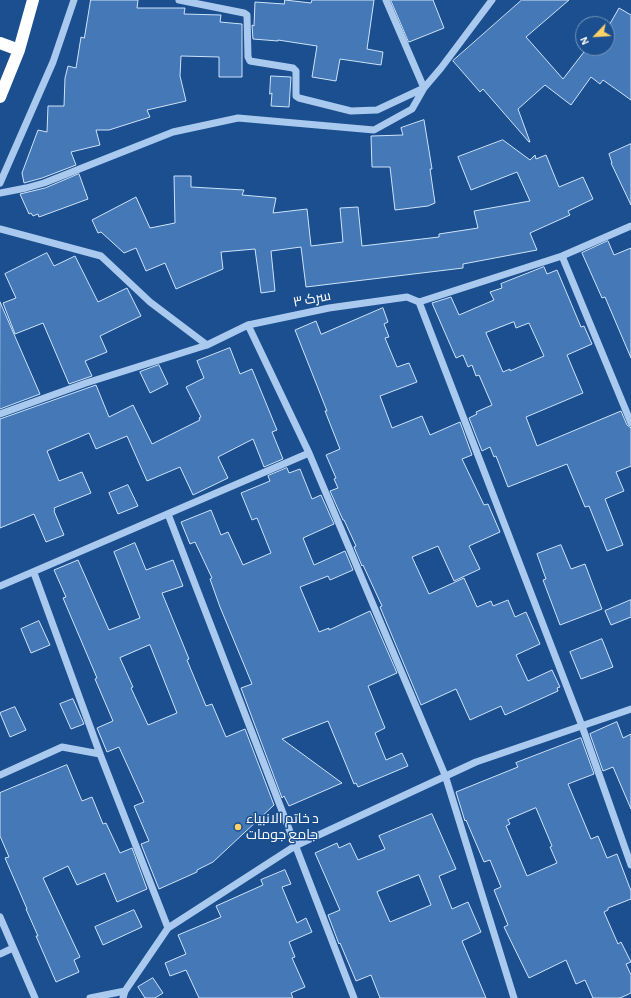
<!DOCTYPE html>
<meta charset="utf-8">
<style>
body{margin:0}
#map{position:relative;width:631px;height:998px;overflow:hidden;background:#1b4f8f;font-family:"Alegreya Sans",sans-serif}
canvas{display:block}
.north{position:absolute;left:575px;top:16px;width:40px;height:40px;box-sizing:border-box;background:#1b4f8f;border:1px solid #7695bc;border-radius:50%;rotate:245deg;font-size:11px;font-weight:700;line-height:16px;text-align:center;color:#fff}
.north::after{content:'';display:block;margin:auto;width:14px;height:18px;background:#ffd166;clip-path:polygon(50% 0,100% 100%,50% 72%,0 100%)}
</style>
<div id="map">
<canvas width="631" height="998"></canvas>
<div class="north">N</div>
</div>
<script>
const ctx = document.querySelector('canvas').getContext('2d');
ctx.lineJoin = 'round';
function paint(path, color) {
  ctx.fillStyle = color;
  ctx.fill(path, 'evenodd');
}
function trace(path, color, width, dash) {
  ctx.strokeStyle = color;
  ctx.lineWidth = width;
  ctx.lineCap = dash ? 'butt' : 'round';
  ctx.setLineDash(dash || []);
  ctx.stroke(path);
}
function drawText(font, color, halo, rows, align = 'center') {
  ctx.font = font + ' "Alegreya Sans",Cairo,sans-serif';
  ctx.lineWidth = 3;
  ctx.setLineDash([]);
  ctx.textBaseline = 'middle';
  ctx.strokeStyle = halo;
  ctx.fillStyle = color;
  for (const [text, x, y, turn = 0] of rows) {
    ctx.save();
    ctx.translate(x, y);
    ctx.rotate((+turn || 0) * Math.PI / 180);
    ctx.textAlign = isNaN(turn) ? turn : align;
    if (halo) ctx.strokeText(text, 0, 0);
    ctx.fillText(text, 0, 0);
    ctx.restore();
  }
}
const building = new Path2D(`
 M 91,0 L 138,0 L 137,8 L 185,8 L 184,14 L 221,15 L 220,22 L 242,24 L 242,77 L 219,77 L 219,57 L 181,56 L 180,76 L 186,101 L 147,110 L 150,117 L 109,130 L 96,130 L 100,145 L 71,152 L 76,165 L 42,178 L 24,183 L 22,173 L 38,130 L 47,132 L 48,106 L 64,106 L 65,78 L 68,66 L 76,68 L 81,37 L 84,38 Z
 M 285,0 L 311,3 L 312,0 L 374,0 L 367,49 L 383,52 L 381,65 L 340,59 L 336,81 L 312,77 L 317,46 L 278,40 L 278,41 L 253,39 L 252,25 L 254,26 L 255,2 L 284,4 Z
 M 391,0 L 433,0 L 444,28 L 409,42 Z
 M 522,0 L 569,0 L 526,37 L 563,79 L 587,48 L 607,48 L 607,29 L 619,8 L 631,15 L 631,100 L 603,80 L 600,84 L 591,77 L 571,105 L 545,85 L 518,109 L 530,142 L 529,142 L 483,89 L 480,92 L 453,61 Z
 M 271,76 L 291,77 L 289,107 L 271,106 L 272,93 L 270,94 Z
 M 424,120 L 432,169 L 430,169 L 435,203 L 428,206 L 395,210 L 390,167 L 372,167 L 371,136 L 403,135 L 401,128 Z
 M 503,140 L 530,160 L 535,155 L 536,159 L 546,155 L 559,187 L 583,177 L 593,199 L 568,211 L 570,215 L 530,233 L 537,250 L 463,264 L 463,268 L 306,287 L 301,247 L 271,251 L 275,291 L 261,293 L 255,249 L 221,252 L 223,269 L 176,289 L 165,263 L 146,271 L 136,248 L 124,253 L 101,232 L 98,233 L 92,220 L 136,197 L 150,228 L 175,223 L 174,176 L 191,176 L 191,187 L 244,190 L 242,195 L 276,198 L 273,213 L 307,209 L 311,246 L 343,242 L 340,208 L 358,207 L 362,246 L 439,237 L 439,234 L 478,228 L 474,211 L 530,201 L 517,172 L 471,190 L 458,157 Z
 M 631,144 L 631,205 L 611,163 L 612,163 L 609,154 Z
 M 79,174 L 88,199 L 39,217 L 38,214 L 33,216 L 31,213 L 29,214 L 20,194 L 45,188 Z
 M 608,241 L 614,255 L 631,248 L 631,358 L 605,297 L 602,298 L 582,253 Z
 M 47,253 L 54,266 L 75,256 L 98,302 L 127,288 L 141,316 L 100,336 L 107,352 L 85,361 L 92,376 L 69,384 L 43,323 L 15,334 L 3,303 L 16,298 L 5,274 Z
 M 544,267 L 547,274 L 557,270 L 581,327 L 584,326 L 592,344 L 567,355 L 583,393 L 526,417 L 537,446 L 621,411 L 627,425 L 631,428 L 631,466 L 616,472 L 624,491 L 605,499 L 623,545 L 607,551 L 589,506 L 585,507 L 567,464 L 508,487 L 496,456 L 494,457 L 490,447 L 482,451 L 469,418 L 477,414 L 476,412 L 492,405 L 479,375 L 476,376 L 472,365 L 468,367 L 463,355 L 456,358 L 432,303 L 451,297 L 459,315 L 494,300 L 490,292 L 502,288 L 501,284 ZM 514,322 L 516,328 L 529,323 L 544,356 L 510,371 L 510,369 L 503,372 L 486,333 Z
 M 0,302 L 40,394 L 0,409 Z
 M 383,308 L 388,322 L 384,324 L 389,337 L 385,338 L 397,367 L 409,363 L 417,382 L 380,396 L 392,428 L 422,416 L 430,435 L 460,422 L 472,455 L 462,459 L 484,505 L 488,504 L 500,532 L 469,546 L 480,569 L 454,581 L 438,546 L 412,557 L 429,594 L 464,578 L 477,607 L 491,601 L 493,606 L 508,600 L 515,617 L 526,612 L 540,644 L 516,655 L 528,681 L 552,670 L 560,687 L 557,688 L 558,691 L 505,715 L 501,706 L 470,720 L 456,689 L 421,705 L 380,607 L 382,606 L 363,565 L 362,566 L 354,547 L 356,546 L 344,520 L 343,520 L 330,491 L 338,488 L 334,479 L 336,478 L 326,455 L 340,449 L 325,411 L 327,411 L 295,330 L 316,321 L 321,334 Z
 M 230,348 L 240,374 L 252,369 L 277,430 L 272,432 L 283,459 L 264,467 L 253,439 L 218,457 L 228,478 L 193,495 L 180,467 L 147,481 L 127,436 L 96,449 L 89,433 L 47,451 L 59,481 L 82,472 L 91,493 L 54,508 L 55,510 L 54,511 L 64,535 L 46,542 L 34,514 L 0,528 L 0,419 L 96,385 L 109,417 L 133,405 L 152,444 L 200,420 L 199,418 L 201,417 L 186,387 L 204,378 L 197,361 Z
 M 159,365 L 168,384 L 150,393 L 140,372 Z
 M 287,468 L 289,473 L 300,469 L 312,499 L 321,495 L 334,524 L 303,538 L 314,565 L 345,551 L 353,570 L 330,580 L 328,576 L 300,587 L 319,632 L 329,628 L 329,630 L 370,611 L 397,673 L 368,686 L 385,728 L 375,733 L 386,760 L 402,753 L 408,766 L 358,787 L 356,783 L 354,784 L 328,721 L 282,739 L 342,783 L 289,806 L 284,796 L 282,798 L 241,688 L 252,684 L 220,607 L 210,579 L 212,578 L 195,542 L 190,544 L 181,522 L 211,510 L 221,535 L 228,532 L 243,565 L 271,553 L 257,518 L 252,520 L 241,493 L 270,481 L 268,476 Z
 M 128,485 L 138,506 L 118,514 L 109,493 Z
 M 135,543 L 146,570 L 173,560 L 183,586 L 162,593 L 189,659 L 187,660 L 206,706 L 212,704 L 226,737 L 245,729 L 274,805 L 213,862 L 197,870 L 197,872 L 159,889 L 141,844 L 149,841 L 134,806 L 144,802 L 119,747 L 107,752 L 97,728 L 113,721 L 95,679 L 97,678 L 63,598 L 66,597 L 54,570 L 78,560 L 109,630 L 140,618 L 114,552 ZM 150,645 L 177,713 L 148,725 L 131,688 L 133,687 L 120,658 Z
 M 561,545 L 571,569 L 585,564 L 602,609 L 560,625 L 543,580 L 546,579 L 537,554 Z
 M 631,600 L 631,617 L 611,625 L 605,611 Z
 M 39,621 L 50,645 L 31,653 L 21,629 Z
 M 602,639 L 613,667 L 581,679 L 570,652 Z
 M 73,699 L 84,724 L 71,729 L 60,704 Z
 M 15,707 L 26,730 L 10,737 L 0,713 Z
 M 617,722 L 623,738 L 631,734 L 631,809 L 613,767 L 603,771 L 590,734 Z
 M 581,738 L 594,774 L 568,784 L 591,839 L 598,836 L 607,858 L 617,854 L 631,891 L 631,899 L 608,908 L 608,910 L 604,912 L 618,944 L 621,942 L 631,962 L 626,964 L 631,975 L 631,993 L 620,998 L 593,998 L 585,980 L 576,984 L 566,960 L 529,978 L 504,927 L 508,925 L 494,890 L 501,887 L 490,860 L 484,862 L 466,820 L 465,821 L 464,818 L 456,792 L 518,767 L 516,763 ZM 536,808 L 552,846 L 550,847 L 557,863 L 527,876 L 506,826 L 510,824 L 508,820 Z
 M 67,765 L 82,801 L 92,797 L 103,824 L 106,823 L 120,853 L 132,848 L 147,889 L 117,902 L 105,873 L 77,885 L 68,866 L 43,878 L 80,957 L 74,960 L 79,972 L 56,982 L 36,936 L 38,936 L 26,909 L 27,909 L 5,858 L 9,857 L 0,836 L 0,793 Z
 M 432,814 L 456,869 L 439,876 L 452,909 L 468,902 L 481,932 L 462,941 L 486,998 L 380,998 L 371,975 L 356,981 L 340,943 L 339,944 L 328,915 L 340,910 L 315,853 L 337,843 L 339,848 L 350,843 L 358,860 L 385,849 L 379,836 ZM 419,875 L 431,905 L 390,922 L 377,892 Z
 M 285,870 L 291,884 L 282,887 L 297,923 L 306,918 L 312,932 L 289,942 L 295,957 L 292,958 L 305,987 L 291,993 L 293,998 L 199,998 L 186,970 L 170,976 L 165,963 L 186,954 L 178,935 L 221,917 L 216,906 L 263,885 L 261,880 Z
 M 134,910 L 142,927 L 103,945 L 95,927 Z
 M 153,978 L 163,993 L 155,998 L 145,998 L 138,987 Z`);
paint(building, '#4478b7');
trace(building, '#cfe3fa', 1);
trace(new Path2D(`
 M 179,0 L 244,13 L 247,15 L 248,57 L 250,61 L 293,68 L 296,71 L 296,96 L 299,98 L 351,111 L 377,110 L 424,88 L 386,0
 M 0,183 L 53,62 L 74,0
 M 0,193 L 26,188 L 44,183 L 173,132 L 238,118 L 374,130 L 412,109 L 424,88 L 441,68 L 492,0
 M 0,229 L 101,256 L 150,302 L 207,345
 M 562,256 L 631,423
 M 419,302 L 582,726 L 631,865
 M 248,325 L 309,453 L 445,775 L 514,998
 M 0,414 L 86,383 L 207,345 L 248,325 L 329,308 L 407,297 L 419,302 L 562,256 L 631,226
 M 168,514 L 354,998
 M 34,573 L 100,754 L 168,928
 M 0,586 L 309,453
 M 0,775 L 62,747 L 100,754
 M 0,917 L 35,998
 M 0,954 L 13,948
 M 90,998 L 125,991
 M 123,998 L 125,991 L 168,928 L 295,846 L 476,762 L 631,709`), '#a9c9ee', 7);
trace(new Path2D(`
 M 0,43 L 19,50
 M 0,97 L 19,50 L 33,0`), '#fff', 12);
for (const [x, y, r, color] of [
 [238,827,4,"#ffd166"]
]) {
  const dot = new Path2D();
  dot.arc(x, y, r, 0, 2 * Math.PI);
  ctx.fillStyle = color;
  ctx.fill(dot);
  trace(dot, '#1b4f8f', 1.5);
}
drawText('14px', '#fff', '#1b4f8f', [
 ["سرک ۳",312,299,-11]
]);
drawText('14px', '#fff', '#1b4f8f', [
 ["د خاتم الانبیاء",246,819],
 ["جامع جومات",246,835]
], 'left');
</script>
